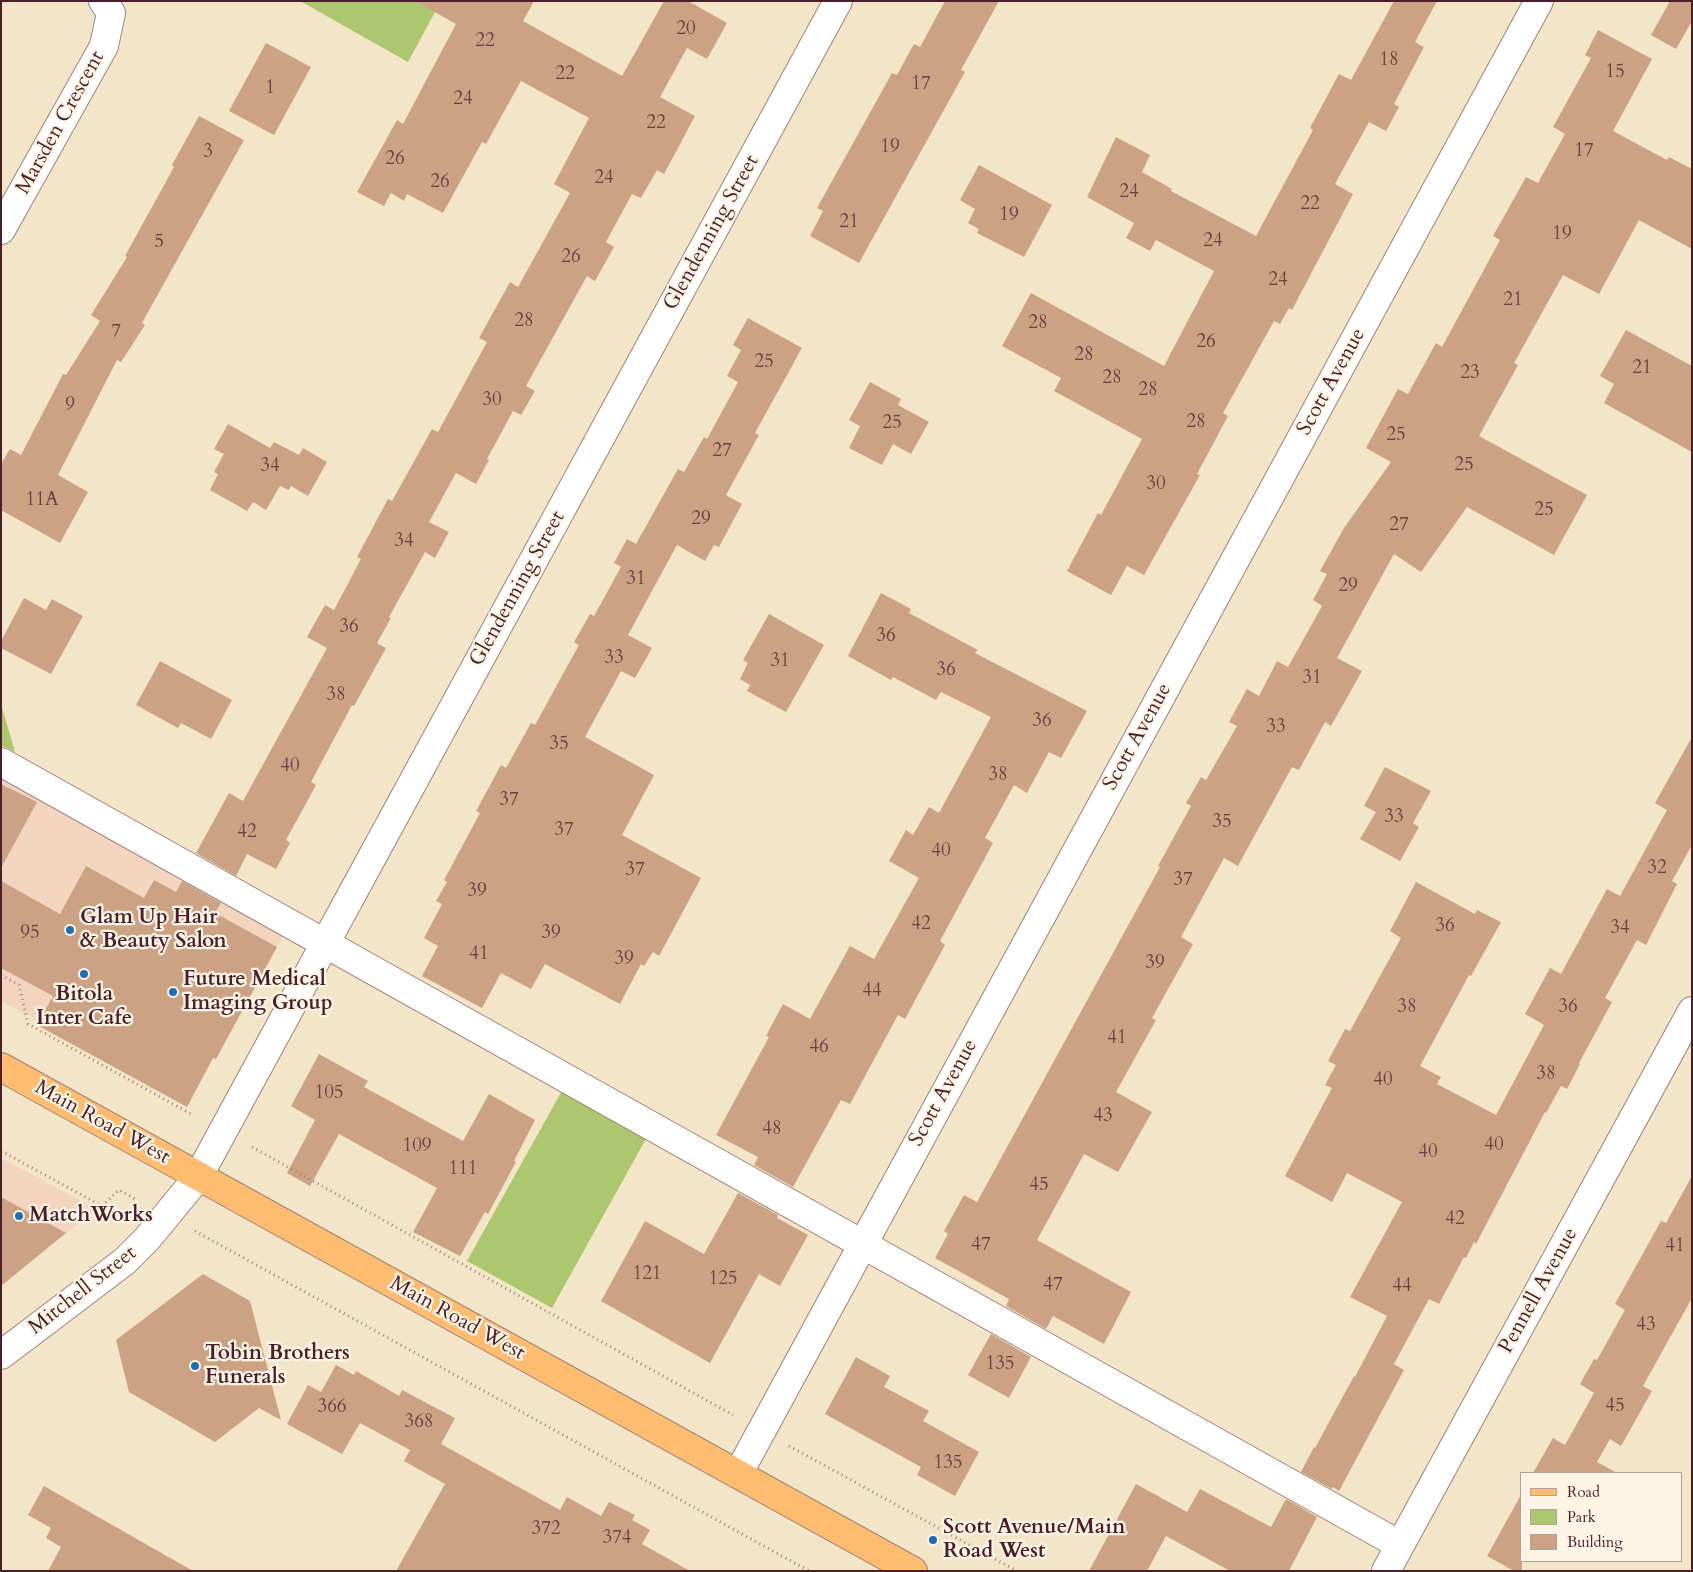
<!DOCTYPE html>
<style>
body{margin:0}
#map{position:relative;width:1693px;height:1572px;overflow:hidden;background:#f3e5c8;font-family:Cardo,serif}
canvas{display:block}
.frame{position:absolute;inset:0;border:2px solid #4a1f2b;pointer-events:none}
.legend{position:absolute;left:1520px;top:1472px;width:162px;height:90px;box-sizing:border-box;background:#fcf5e5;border:1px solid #b59f9b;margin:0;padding:6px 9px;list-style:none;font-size:15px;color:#4a1f2b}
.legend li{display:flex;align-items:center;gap:10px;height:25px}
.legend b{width:25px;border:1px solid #b59f9b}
</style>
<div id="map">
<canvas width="1693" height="1572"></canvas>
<div class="frame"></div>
<ul class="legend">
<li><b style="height:6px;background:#fdbc6f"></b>Road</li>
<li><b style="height:14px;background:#adc76e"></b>Park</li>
<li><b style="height:14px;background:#cca285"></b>Building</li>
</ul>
</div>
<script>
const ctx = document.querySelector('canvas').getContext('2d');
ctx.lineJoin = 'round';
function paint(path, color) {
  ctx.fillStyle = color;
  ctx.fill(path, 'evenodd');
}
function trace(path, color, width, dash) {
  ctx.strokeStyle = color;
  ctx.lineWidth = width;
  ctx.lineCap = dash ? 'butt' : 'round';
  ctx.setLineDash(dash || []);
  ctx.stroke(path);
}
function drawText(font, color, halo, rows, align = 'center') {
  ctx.font = font + ' Cardo,serif';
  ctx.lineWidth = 4.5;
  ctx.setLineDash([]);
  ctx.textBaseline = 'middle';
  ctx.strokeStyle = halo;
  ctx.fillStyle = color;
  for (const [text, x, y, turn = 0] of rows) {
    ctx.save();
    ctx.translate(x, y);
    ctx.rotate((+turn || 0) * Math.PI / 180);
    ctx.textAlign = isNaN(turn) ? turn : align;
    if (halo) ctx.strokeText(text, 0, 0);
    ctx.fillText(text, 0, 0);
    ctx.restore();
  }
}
paint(new Path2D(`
 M 1,752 L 293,918 L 189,1101 L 69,1036 L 1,1001 Z
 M 1,1158 L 98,1210 L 66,1233 L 1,1285 Z`), '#f3d4bf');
paint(new Path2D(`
 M 300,1 L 441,1 L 408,62 Z
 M 1,704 L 15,752 L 1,745 Z
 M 563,1089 L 647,1137 L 552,1308 L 467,1261 Z`), '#adc76e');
paint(new Path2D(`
 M 415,1 L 534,1 L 523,21 L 622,76 L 664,1 L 688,1 L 727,23 L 707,59 L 687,48 L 660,97 L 695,116 L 664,174 L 657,170 L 641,198 L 632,194 L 606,242 L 614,247 L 595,281 L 587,276 L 526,386 L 535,391 L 521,415 L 513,411 L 487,459 L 489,460 L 476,484 L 456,473 L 429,522 L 449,532 L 435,558 L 425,552 L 389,617 L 391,618 L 377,643 L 386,648 L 354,706 L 352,705 L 311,782 L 316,785 L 286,840 L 290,843 L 276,869 L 247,854 L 236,876 L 196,853 L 229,793 L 243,801 L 327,648 L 307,637 L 325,605 L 334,610 L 361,559 L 357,557 L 388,499 L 392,501 L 432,429 L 438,432 L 487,342 L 479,338 L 510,282 L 518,287 L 570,193 L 554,184 L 589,118 L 521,81 L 486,144 L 482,142 L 443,213 L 407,194 L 404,201 L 391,193 L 384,206 L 357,192 L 397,120 L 403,124 L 456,24 Z
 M 945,1 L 999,1 L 961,70 L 965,72 L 859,263 L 810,236 L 823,211 L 817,208 L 892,73 L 897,75 L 914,44 L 920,47 Z
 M 1394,1 L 1437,1 L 1415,42 L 1424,47 L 1394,104 L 1399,107 L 1386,131 L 1369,122 L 1335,184 L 1353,194 L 1292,310 L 1289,308 L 1280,324 L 1274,321 L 1223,413 L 1228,416 L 1197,474 L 1200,475 L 1144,575 L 1127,566 L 1111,595 L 1067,571 L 1098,513 L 1101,515 L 1142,439 L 1054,391 L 1061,378 L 1002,346 L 1031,293 L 1164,366 L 1214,271 L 1156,240 L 1150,251 L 1126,238 L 1134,223 L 1087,197 L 1116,137 L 1150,155 L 1142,172 L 1172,189 L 1171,191 L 1256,236 L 1313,130 L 1310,128 L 1339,74 L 1351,80 Z
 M 1670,1 L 1692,1 L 1692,21 L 1676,49 L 1651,35 Z
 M 1598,30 L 1652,59 L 1613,131 L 1667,160 L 1669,157 L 1692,169 L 1692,249 L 1639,220 L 1599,294 L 1563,275 L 1514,363 L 1518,365 L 1479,436 L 1587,495 L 1554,555 L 1467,507 L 1421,572 L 1394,554 L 1337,658 L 1362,671 L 1331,726 L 1325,722 L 1299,770 L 1292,767 L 1238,866 L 1224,858 L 1181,937 L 1193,944 L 1152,1018 L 1156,1020 L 1116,1092 L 1152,1112 L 1118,1172 L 1084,1154 L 1037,1240 L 1131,1292 L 1104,1344 L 1053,1316 L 1046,1329 L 1006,1306 L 1009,1299 L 935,1258 L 948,1234 L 944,1231 L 964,1195 L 977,1202 L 1160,867 L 1158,866 L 1191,806 L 1186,803 L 1201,777 L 1206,780 L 1237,726 L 1229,722 L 1247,689 L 1259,696 L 1277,661 L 1288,667 L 1322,606 L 1313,600 L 1327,574 L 1320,571 L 1344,528 L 1391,462 L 1366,448 L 1398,389 L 1408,394 L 1436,343 L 1442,347 L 1500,240 L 1493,236 L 1526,177 L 1538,183 L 1565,134 L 1553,127 L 1591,58 L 1585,55 Z
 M 266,43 L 311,67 L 274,135 L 229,111 Z
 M 199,116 L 244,140 L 142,323 L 145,325 L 121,362 L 117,360 L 58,475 L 88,492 L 60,543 L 1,510 L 1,464 L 10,449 L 21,455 L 63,374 L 66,375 L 100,321 L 91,315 L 127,257 L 125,256 L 174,167 L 172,165 Z
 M 979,165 L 1052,205 L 1024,257 L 977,233 L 979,229 L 968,223 L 975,209 L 960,200 Z
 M 748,318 L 802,348 L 755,433 L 759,435 L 726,495 L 742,504 L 719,547 L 714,545 L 705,561 L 677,545 L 628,635 L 652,648 L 635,678 L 621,671 L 585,737 L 654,775 L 622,835 L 701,878 L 659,956 L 653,952 L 644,966 L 641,964 L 620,1004 L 545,964 L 531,989 L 501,973 L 482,1008 L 422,976 L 438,946 L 424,938 L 442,904 L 436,901 L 447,882 L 444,880 L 480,813 L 476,811 L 501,765 L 506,768 L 531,723 L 535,725 L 579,645 L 574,642 L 590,614 L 594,616 L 621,567 L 614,563 L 627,539 L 636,544 L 678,469 L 684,472 L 704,437 L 707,439 L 738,382 L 727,376 L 741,350 L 733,345 Z
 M 1626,330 L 1692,366 L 1692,452 L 1604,403 L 1614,384 L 1600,376 Z
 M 870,382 L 901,399 L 898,405 L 929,422 L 911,454 L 893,444 L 882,465 L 849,448 L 860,426 L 849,420 Z
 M 228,424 L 270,448 L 274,442 L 299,455 L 303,448 L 327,462 L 308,496 L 291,486 L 289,490 L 280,486 L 266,510 L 253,502 L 247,511 L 210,490 L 218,474 L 214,472 L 224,454 L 214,449 Z
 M 881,593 L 911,609 L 909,613 L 978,650 L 975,653 L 1087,711 L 1061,758 L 1049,752 L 1027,793 L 1014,785 L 985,838 L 993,843 L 940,941 L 945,945 L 905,1019 L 898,1015 L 850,1104 L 841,1100 L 793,1187 L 754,1165 L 758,1157 L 716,1135 L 769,1037 L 766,1036 L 783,1004 L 810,1019 L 850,946 L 874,959 L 919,878 L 889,861 L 906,830 L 913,835 L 929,807 L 939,813 L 991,717 L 941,692 L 936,700 L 893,677 L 891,680 L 848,656 Z
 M 24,598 L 46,610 L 52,599 L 83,616 L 51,674 L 1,648 L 1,641 Z
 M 769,614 L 824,645 L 786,712 L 747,691 L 750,685 L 740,679 L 748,663 L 743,660 Z
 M 160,661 L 232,700 L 211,739 L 181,723 L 178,728 L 136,705 Z
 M 1692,737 L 1692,845 L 1672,881 L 1677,884 L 1646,945 L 1637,940 L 1605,998 L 1612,1002 L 1579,1063 L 1580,1064 L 1567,1089 L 1561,1086 L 1546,1113 L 1545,1112 L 1476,1244 L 1474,1242 L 1466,1258 L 1464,1257 L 1439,1304 L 1429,1299 L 1394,1364 L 1404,1370 L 1339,1491 L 1333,1487 L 1332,1489 L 1301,1472 L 1314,1447 L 1315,1448 L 1354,1376 L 1355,1377 L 1387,1316 L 1350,1297 L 1402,1202 L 1347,1173 L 1332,1202 L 1285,1176 L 1332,1088 L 1325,1085 L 1336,1065 L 1328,1061 L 1345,1029 L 1350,1031 L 1401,938 L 1390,931 L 1416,882 L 1475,914 L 1477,910 L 1501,922 L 1471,976 L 1469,975 L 1420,1066 L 1441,1077 L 1437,1084 L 1496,1115 L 1544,1025 L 1525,1014 L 1550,968 L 1561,974 L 1607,889 L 1620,896 L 1667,810 L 1655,803 Z
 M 1385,767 L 1431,791 L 1413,823 L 1419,827 L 1400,861 L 1360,839 L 1376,812 L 1364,806 Z
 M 1,784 L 37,802 L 1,868 Z
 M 86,866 L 144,898 L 154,880 L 176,892 L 182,881 L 221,903 L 215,913 L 277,947 L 216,1059 L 213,1058 L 187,1107 L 37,1025 L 53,996 L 1,968 L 1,881 L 60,914 Z
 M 319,1054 L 368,1081 L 364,1087 L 463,1141 L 489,1094 L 535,1120 L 514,1161 L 516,1162 L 488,1214 L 485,1212 L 460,1256 L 413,1232 L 437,1188 L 339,1134 L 310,1186 L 287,1173 L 315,1120 L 291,1106 Z
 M 1692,1176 L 1692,1298 L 1643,1386 L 1652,1391 L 1621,1446 L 1610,1439 L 1597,1462 L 1617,1473 L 1533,1473 L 1553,1438 L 1565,1445 L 1594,1393 L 1580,1384 L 1594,1359 L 1597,1360 L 1625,1310 L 1615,1304 L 1661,1221 L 1666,1223 Z
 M 738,1193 L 778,1215 L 777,1218 L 808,1235 L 780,1286 L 759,1274 L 710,1363 L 601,1301 L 645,1221 L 704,1254 Z
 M 1,1197 L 66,1233 L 1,1286 Z
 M 203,1274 L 250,1301 L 281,1420 L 259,1408 L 215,1442 L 129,1392 L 116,1340 Z
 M 991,1334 L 1031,1357 L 1009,1398 L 968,1375 Z
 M 856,1357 L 890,1376 L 884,1387 L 929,1411 L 923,1421 L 979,1452 L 955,1496 L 917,1475 L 921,1467 L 825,1414 Z
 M 336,1365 L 354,1375 L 356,1371 L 399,1396 L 402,1390 L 455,1418 L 441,1444 L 560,1510 L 567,1497 L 601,1516 L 609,1502 L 635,1515 L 632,1520 L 650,1530 L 642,1544 L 690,1571 L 396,1571 L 445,1484 L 404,1461 L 410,1450 L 360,1423 L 342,1454 L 287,1424 L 308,1385 L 321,1392 Z
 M 1136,1484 L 1187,1512 L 1200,1489 L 1271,1527 L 1286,1499 L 1317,1517 L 1289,1571 L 1230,1571 L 1166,1536 L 1147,1571 L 1089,1571 Z
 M 44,1486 L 193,1571 L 48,1571 L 61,1547 L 46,1538 L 51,1528 L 28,1515 Z
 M 1522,1493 L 1522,1571 L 1514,1571 L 1487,1556 Z`), '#cca285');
const minor = new Path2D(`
 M 1,230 L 104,46 L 111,13 L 103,1
 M 1,762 L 1400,1545
 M 1,1355 L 125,1261 L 147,1239 L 198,1177 L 838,1
 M 738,1474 L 1539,1
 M 1386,1571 L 1692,1011`);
const major = new Path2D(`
 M 1,1067 L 913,1571`);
trace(minor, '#9e827a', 30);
trace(major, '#9e827a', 30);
trace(new Path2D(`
 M 1,975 L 19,985 L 28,1024 L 193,1115
 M 252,1147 L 733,1415
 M 1,1151 L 102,1206 L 119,1190 L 137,1200
 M 195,1231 L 809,1571
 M 789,1446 L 1017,1571`), '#9e827a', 3, [1, 4]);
trace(minor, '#fff', 28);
trace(major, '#fdbc6f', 28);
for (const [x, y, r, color] of [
 [70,930,5,"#1f6fb2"],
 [84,974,5,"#1f6fb2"],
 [173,992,5,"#1f6fb2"],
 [19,1216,5,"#1f6fb2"],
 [195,1366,5,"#1f6fb2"],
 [933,1540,5,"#1f6fb2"]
]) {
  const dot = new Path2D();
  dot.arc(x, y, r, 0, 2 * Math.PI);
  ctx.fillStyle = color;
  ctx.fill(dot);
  trace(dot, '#fcf5e5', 2);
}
drawText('19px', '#6a4042', null, [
 ["20",686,30],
 ["22",485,42],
 ["18",1389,61],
 ["15",1615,73],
 ["22",565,75],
 ["17",921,85],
 ["1",270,89],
 ["24",463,100],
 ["22",656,124],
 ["19",890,148],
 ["17",1584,152],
 ["3",208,153],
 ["26",395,160],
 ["24",604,179],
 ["26",440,183],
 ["24",1129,193],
 ["22",1310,205],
 ["19",1009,216],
 ["21",849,223],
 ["19",1562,235],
 ["24",1213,242],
 ["5",159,243],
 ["26",571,258],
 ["24",1278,281],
 ["21",1513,301],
 ["28",524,322],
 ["28",1038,324],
 ["7",116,333],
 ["26",1206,343],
 ["28",1084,356],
 ["25",764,363],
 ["21",1642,369],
 ["23",1470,374],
 ["28",1112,379],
 ["28",1148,391],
 ["30",492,401],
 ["9",70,406],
 ["28",1196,423],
 ["25",892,424],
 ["25",1396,436],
 ["27",722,452],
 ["25",1464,466],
 ["34",270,467],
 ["30",1156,485],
 ["11A",42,501],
 ["25",1544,511],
 ["29",701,520],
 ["27",1399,526],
 ["34",404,542],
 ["31",636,580],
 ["29",1348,587],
 ["36",349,628],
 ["36",886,637],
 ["33",614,659],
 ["31",780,662],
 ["36",946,671],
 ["31",1312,679],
 ["38",336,696],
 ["36",1042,722],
 ["33",1276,728],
 ["35",559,745],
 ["40",290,767],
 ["38",998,776],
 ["37",509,801],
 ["33",1394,818],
 ["35",1222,823],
 ["37",564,831],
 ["42",247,833],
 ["40",941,852],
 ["32",1657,869],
 ["37",635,871],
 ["37",1183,881],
 ["39",477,892],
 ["42",921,925],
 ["36",1445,927],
 ["34",1620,929],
 ["95",30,934],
 ["39",551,934],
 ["41",479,955],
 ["39",624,960],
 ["39",1155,964],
 ["44",872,992],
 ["38",1407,1008],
 ["36",1568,1008],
 ["41",1117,1039],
 ["46",819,1048],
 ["38",1546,1075],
 ["40",1383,1081],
 ["105",329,1094],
 ["43",1103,1117],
 ["48",772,1130],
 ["40",1494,1146],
 ["109",417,1147],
 ["40",1428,1153],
 ["111",463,1170],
 ["45",1039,1186],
 ["42",1455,1220],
 ["47",981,1246],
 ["41",1675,1247],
 ["121",647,1275],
 ["125",723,1280],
 ["47",1053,1286],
 ["44",1402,1287],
 ["43",1646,1326],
 ["135",1000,1365],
 ["45",1615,1407],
 ["366",332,1408],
 ["368",419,1423],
 ["135",948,1464],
 ["372",546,1530],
 ["374",617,1539]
]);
drawText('21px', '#4a1f2b', '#fcf5e5', [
 ["Marsden Crescent",61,123,-61],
 ["Glendenning Street",712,233,-61],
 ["Scott Avenue",1332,382,-61],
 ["Glendenning Street",518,589,-61],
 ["Scott Avenue",1138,737,-61],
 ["Scott Avenue",944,1093,-61],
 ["Main Road West",102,1123,29],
 ["Mitchell Street",83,1291,-38],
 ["Pennell Avenue",1539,1291,-61],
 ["Main Road West",457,1319,29]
]);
drawText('bold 21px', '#4a1f2b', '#fcf5e5', [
 ["Glam Up Hair",80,918],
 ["& Beauty Salon",80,942],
 ["Future Medical",183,980],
 ["Imaging Group",183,1004],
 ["Bitola",84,995,"center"],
 ["Inter Cafe",84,1019,"center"],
 ["MatchWorks",29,1216],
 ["Tobin Brothers",205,1354],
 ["Funerals",205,1378],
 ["Scott Avenue/Main",943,1528],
 ["Road West",943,1552]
], 'left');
</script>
